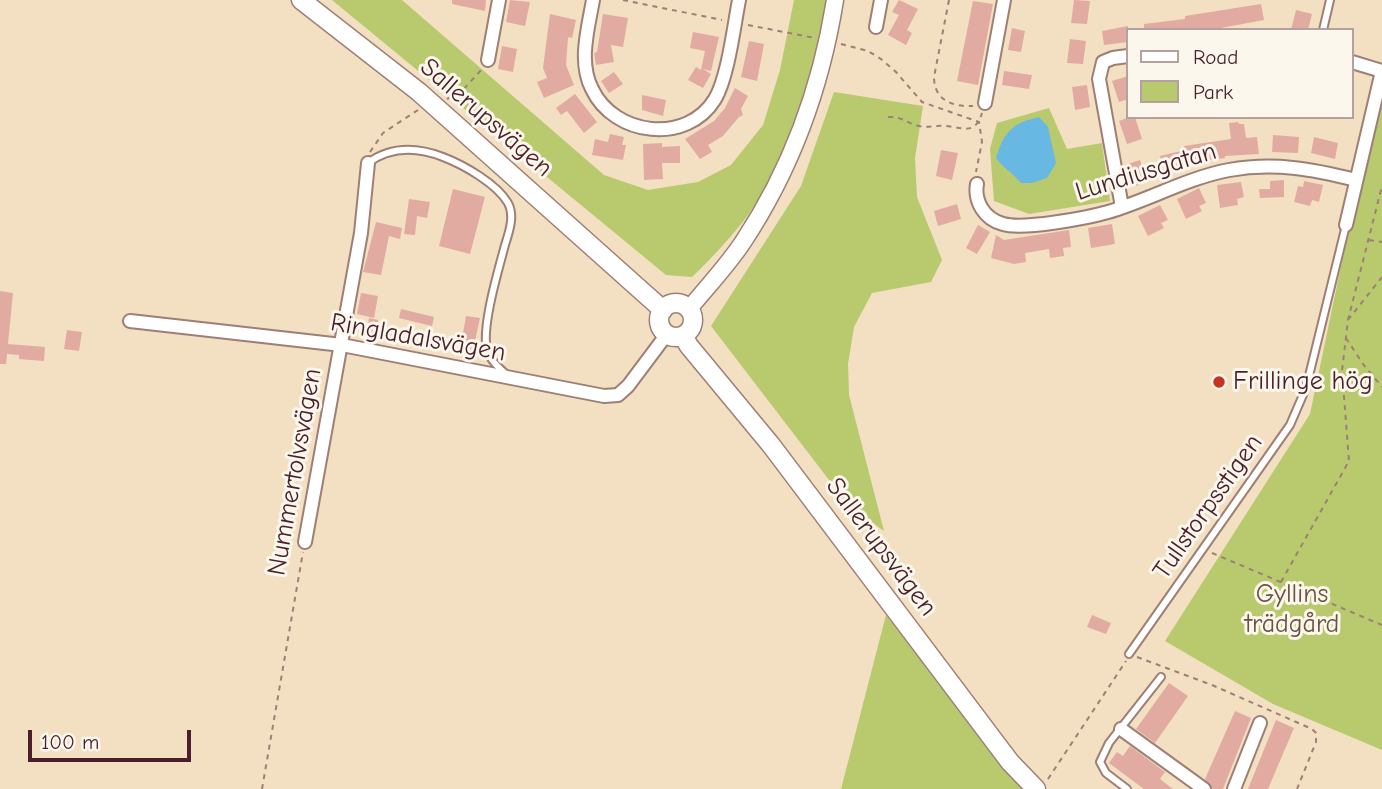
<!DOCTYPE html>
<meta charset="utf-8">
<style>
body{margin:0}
#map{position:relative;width:1382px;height:789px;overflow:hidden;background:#f3dfc2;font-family:"Comic Neue",sans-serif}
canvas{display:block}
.legend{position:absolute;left:1126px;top:28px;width:228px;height:91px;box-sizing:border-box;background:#fbf7ec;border:2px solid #b4a19f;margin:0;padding:9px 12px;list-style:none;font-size:21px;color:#4a1f2b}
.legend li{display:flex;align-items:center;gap:14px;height:35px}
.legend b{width:35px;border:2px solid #b4a19f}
.scale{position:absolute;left:28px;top:730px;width:163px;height:32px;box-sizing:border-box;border:4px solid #4a1f2b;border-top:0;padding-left:9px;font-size:21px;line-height:24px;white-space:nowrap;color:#4a1f2b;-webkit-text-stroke:5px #fbf7ec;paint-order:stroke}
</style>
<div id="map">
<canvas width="1382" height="789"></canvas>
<ul class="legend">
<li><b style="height:9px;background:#fff"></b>Road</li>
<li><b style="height:19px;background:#b8ca6d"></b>Park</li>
</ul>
<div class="scale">100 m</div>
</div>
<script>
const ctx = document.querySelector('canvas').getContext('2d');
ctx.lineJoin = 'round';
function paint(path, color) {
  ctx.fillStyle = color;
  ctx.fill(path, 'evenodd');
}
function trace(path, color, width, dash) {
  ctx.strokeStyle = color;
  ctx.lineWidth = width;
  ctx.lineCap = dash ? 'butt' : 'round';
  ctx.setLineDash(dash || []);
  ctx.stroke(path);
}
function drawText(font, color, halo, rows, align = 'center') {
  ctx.font = font + ' "Comic Neue",sans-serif';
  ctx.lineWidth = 6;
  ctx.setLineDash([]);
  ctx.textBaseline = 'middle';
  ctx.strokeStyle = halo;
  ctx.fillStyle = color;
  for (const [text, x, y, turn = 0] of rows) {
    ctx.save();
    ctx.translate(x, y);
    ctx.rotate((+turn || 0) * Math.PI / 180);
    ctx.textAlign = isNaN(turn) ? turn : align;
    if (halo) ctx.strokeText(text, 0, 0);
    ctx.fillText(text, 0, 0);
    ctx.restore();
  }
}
paint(new Path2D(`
 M 332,0 L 402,0 L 604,175 L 648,190 L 698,182 L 731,165 L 763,125 L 780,70 L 794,0 L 826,0 C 819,62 794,135 764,190 C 748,220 717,253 692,277 L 666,275 Z
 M 834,92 L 923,106 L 915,158 L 917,197 L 942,260 L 931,282 L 872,293 L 854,327 L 848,364 L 849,395 L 884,531 L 849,506 L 711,326 L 801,186 Z
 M 1382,105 L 1382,750 L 1273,704 L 1165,641 L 1310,414 L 1348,233 Z
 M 1049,108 L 1067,149 L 1102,143 L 1110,201 L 1029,214 L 994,201 L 990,149 L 997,123 Z
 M 886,615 L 1024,789 L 841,789 Z`), '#b8ca6d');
paint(new Path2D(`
 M 1039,117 L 1048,127 L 1056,163 L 1047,178 L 1032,183 L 1021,183 C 1013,173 1003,168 996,158 C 1004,132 1012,123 1039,117 Z`), '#67b8e3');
paint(new Path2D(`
 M 452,0 L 486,0 L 485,11 L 452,4 Z
 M 510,0 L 530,2 L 525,26 L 506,22 Z
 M 899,0 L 918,9 L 907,30 L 912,33 L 906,45 L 888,35 L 899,15 L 892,12 Z
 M 1074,0 L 1090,1 L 1087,24 L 1071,23 Z
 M 973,1 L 993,4 L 978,85 L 957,81 Z
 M 1261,4 L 1264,20 L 1210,30 L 1144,30 L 1144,24 L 1185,19 L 1185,16 Z
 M 1296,10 L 1312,14 L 1308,30 L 1291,30 Z
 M 550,14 L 576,20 L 572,38 L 568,37 L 566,65 L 574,85 L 544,98 L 537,82 L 547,78 L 543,68 Z
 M 603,14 L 628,18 L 623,47 L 611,45 L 614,62 L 596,65 L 594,53 L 597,52 Z
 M 1128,26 L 1128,42 L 1104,45 L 1102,31 Z
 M 1012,28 L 1025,31 L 1021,52 L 1008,50 Z
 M 693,32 L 719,37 L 711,71 L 703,69 L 711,74 L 703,88 L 688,80 L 696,67 L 701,70 L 705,51 L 690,48 Z
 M 1070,39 L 1086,41 L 1083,64 L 1067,63 Z
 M 749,41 L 764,44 L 757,81 L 741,77 Z
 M 502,46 L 517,49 L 513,72 L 498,69 Z
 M 1004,71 L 1032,75 L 1029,89 L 1002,85 Z
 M 614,72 L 623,84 L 609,93 L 601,81 Z
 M 1128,76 L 1128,99 L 1119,102 L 1112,81 Z
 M 1087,85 L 1090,107 L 1075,110 L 1072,87 Z
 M 735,88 L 748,96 L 741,109 L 743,115 L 739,117 L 723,136 L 708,145 L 712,152 L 700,159 L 685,139 L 714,121 L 725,108 Z
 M 575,94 L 597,122 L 584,133 L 567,111 L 561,115 L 556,108 Z
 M 642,95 L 666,100 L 663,116 L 642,110 Z
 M 1130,117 L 1135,117 L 1142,139 L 1127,144 L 1119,121 Z
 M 1238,122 L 1239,124 L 1244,124 L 1246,138 L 1257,137 L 1259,154 L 1225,156 L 1225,158 L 1202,161 L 1202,158 L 1184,161 L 1186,166 L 1164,171 L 1160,156 L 1185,150 L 1184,146 L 1231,139 L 1229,123 Z
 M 610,134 L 624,137 L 622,145 L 626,145 L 623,160 L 592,155 L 595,139 L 608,142 Z
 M 1273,135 L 1299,137 L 1298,153 L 1272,152 Z
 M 1314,137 L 1338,143 L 1335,159 L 1311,153 Z
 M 662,143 L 662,147 L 680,146 L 680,163 L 662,163 L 663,179 L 644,180 L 643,144 Z
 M 941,150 L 958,153 L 952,180 L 936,176 Z
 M 1140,160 L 1147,182 L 1132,187 L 1125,165 Z
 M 1284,180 L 1284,197 L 1260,198 L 1259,189 L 1270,189 L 1270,181 Z
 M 1304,181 L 1323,185 L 1319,202 L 1312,200 L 1310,206 L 1294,202 L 1298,186 L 1303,187 Z
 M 1241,182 L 1244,197 L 1237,199 L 1238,205 L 1220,208 L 1217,185 Z
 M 1199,188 L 1206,203 L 1199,206 L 1202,211 L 1186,219 L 1177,199 Z
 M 453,189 L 485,197 L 470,254 L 439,246 Z
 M 409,199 L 430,202 L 427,218 L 417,216 L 415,235 L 404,234 Z
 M 957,204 L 961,219 L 938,226 L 934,211 Z
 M 1160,205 L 1168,220 L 1161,223 L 1164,228 L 1148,236 L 1138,216 Z
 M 376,222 L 402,228 L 400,239 L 389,236 L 381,275 L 363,272 Z
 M 1112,224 L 1115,244 L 1091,248 L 1088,228 Z
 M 978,225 L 990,232 L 977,254 L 966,248 Z
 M 1069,230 L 1071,247 L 1063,248 L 1064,256 L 1050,258 L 1049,249 L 1025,253 L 1026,262 L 1014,264 L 991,258 L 996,235 L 1004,240 Z
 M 0,291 L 13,293 L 8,344 L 45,347 L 44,361 L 19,359 L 19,355 L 7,354 L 6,364 L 0,364 Z
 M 361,293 L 378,296 L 374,318 L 357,314 Z
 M 401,309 L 434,317 L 432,326 L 399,318 Z
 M 466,316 L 480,318 L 471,359 L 459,356 Z
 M 369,318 L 378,320 L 378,324 L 395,327 L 393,340 L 367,333 Z
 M 67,330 L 82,332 L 79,351 L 64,349 Z
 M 1092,615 L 1111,623 L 1106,634 L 1087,627 Z
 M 1169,683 L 1188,696 L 1155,743 L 1136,729 Z
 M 1235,711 L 1251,718 L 1223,789 L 1213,789 L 1205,779 Z
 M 1276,720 L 1294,728 L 1268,789 L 1248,789 Z
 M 1130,746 L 1165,772 L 1160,779 L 1173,789 L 1144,789 L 1109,763 L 1117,752 L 1123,756 Z`), '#e2aba2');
const service = new Path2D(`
 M 1323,30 L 1330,0
 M 368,163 C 391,146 417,147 443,157 C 464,165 497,184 508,203 C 515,216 509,232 505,245 C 499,268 481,327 487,350 C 490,360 499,368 507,375
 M 1129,654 L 1290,425 L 1306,388 L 1346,225
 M 1127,789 L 1106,773 L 1100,762 L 1109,743 L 1161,677`);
const minor = new Path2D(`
 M 593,0 C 588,29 578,62 592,89 C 614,136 687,145 715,99 C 728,77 734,26 739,0
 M 876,27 L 881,0
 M 488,60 L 499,0
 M 985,103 L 1004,0
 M 977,184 C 974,201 984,219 1003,224 C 1023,230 1087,218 1108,212 C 1149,200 1187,178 1229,170 C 1274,162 1312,169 1356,180
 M 1122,207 L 1099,79 L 1103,62 L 1113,58 L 1128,56
 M 1346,225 L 1382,71 L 1352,62
 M 130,321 L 342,345 L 604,396 L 618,395 L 628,386 L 667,334
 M 305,542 L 361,233 L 368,163
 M 1121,729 L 1204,789
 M 1234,789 L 1260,723`);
const tertiary = new Path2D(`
 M 689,309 C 707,287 727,266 743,242 C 792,168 821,88 835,0`);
const secondary = new Path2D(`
 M 301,0 L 419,92 L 663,310
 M659 320a17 17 0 1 1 34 0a17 17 0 1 1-34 0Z
 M 683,336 L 689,346 L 771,445 L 1010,762 L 1036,789`);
trace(service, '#9e7f76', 10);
trace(minor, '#9e7f76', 16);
trace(tertiary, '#9e7f76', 19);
trace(secondary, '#9e7f76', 21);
trace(new Path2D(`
 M 623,0 L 722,20
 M 949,0 L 934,77 C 934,100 952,107 973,106
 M 748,25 L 815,38
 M 841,44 L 868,51 L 881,59 L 896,72 L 922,102 L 979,122 L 982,142 L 976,172
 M 447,99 L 461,92 L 482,69
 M 888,117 C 901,116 907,123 919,126 C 928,128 937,125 946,126 C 965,128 975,135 982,113
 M 370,152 L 383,133 L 418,110
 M 1369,240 L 1382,242
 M 1348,320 L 1382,277
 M 1346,338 L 1363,364 L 1382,387
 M 1212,553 L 1382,625
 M 1281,582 L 1349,461 L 1342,371 L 1348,320 L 1382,186
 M 1137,657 L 1212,685 L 1312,729 L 1316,733 L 1316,742 L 1297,789
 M 1048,779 L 1126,661
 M 262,789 L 303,552`), '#9e7f76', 2, [5, 5]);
trace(service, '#fff', 6);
trace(minor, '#fff', 12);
trace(tertiary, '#fff', 16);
trace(secondary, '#fff', 18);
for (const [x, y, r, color] of [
 [1219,382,7,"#c8321e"]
]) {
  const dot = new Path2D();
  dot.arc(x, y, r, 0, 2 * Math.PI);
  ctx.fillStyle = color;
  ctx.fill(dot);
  trace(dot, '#fbf7ec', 2.5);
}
drawText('26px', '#4a1f2b', '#fbf7ec', [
 ["Sallerupsvägen",486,118,41],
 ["Lundiusgatan",1146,172,-17],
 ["Ringladalsvägen",418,338,10],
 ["Nummertolvsvägen",295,472,-80],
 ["Tullstorpsstigen",1208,507,-55],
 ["Sallerupsvägen",881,547,53]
]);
drawText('26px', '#4a1f2b', '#fbf7ec', [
 ["Frillinge hög",1233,382]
], 'left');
drawText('26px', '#6b523f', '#fbf7ec', [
 ["Gyllins",1292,595],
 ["trädgård",1292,625]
]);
</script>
